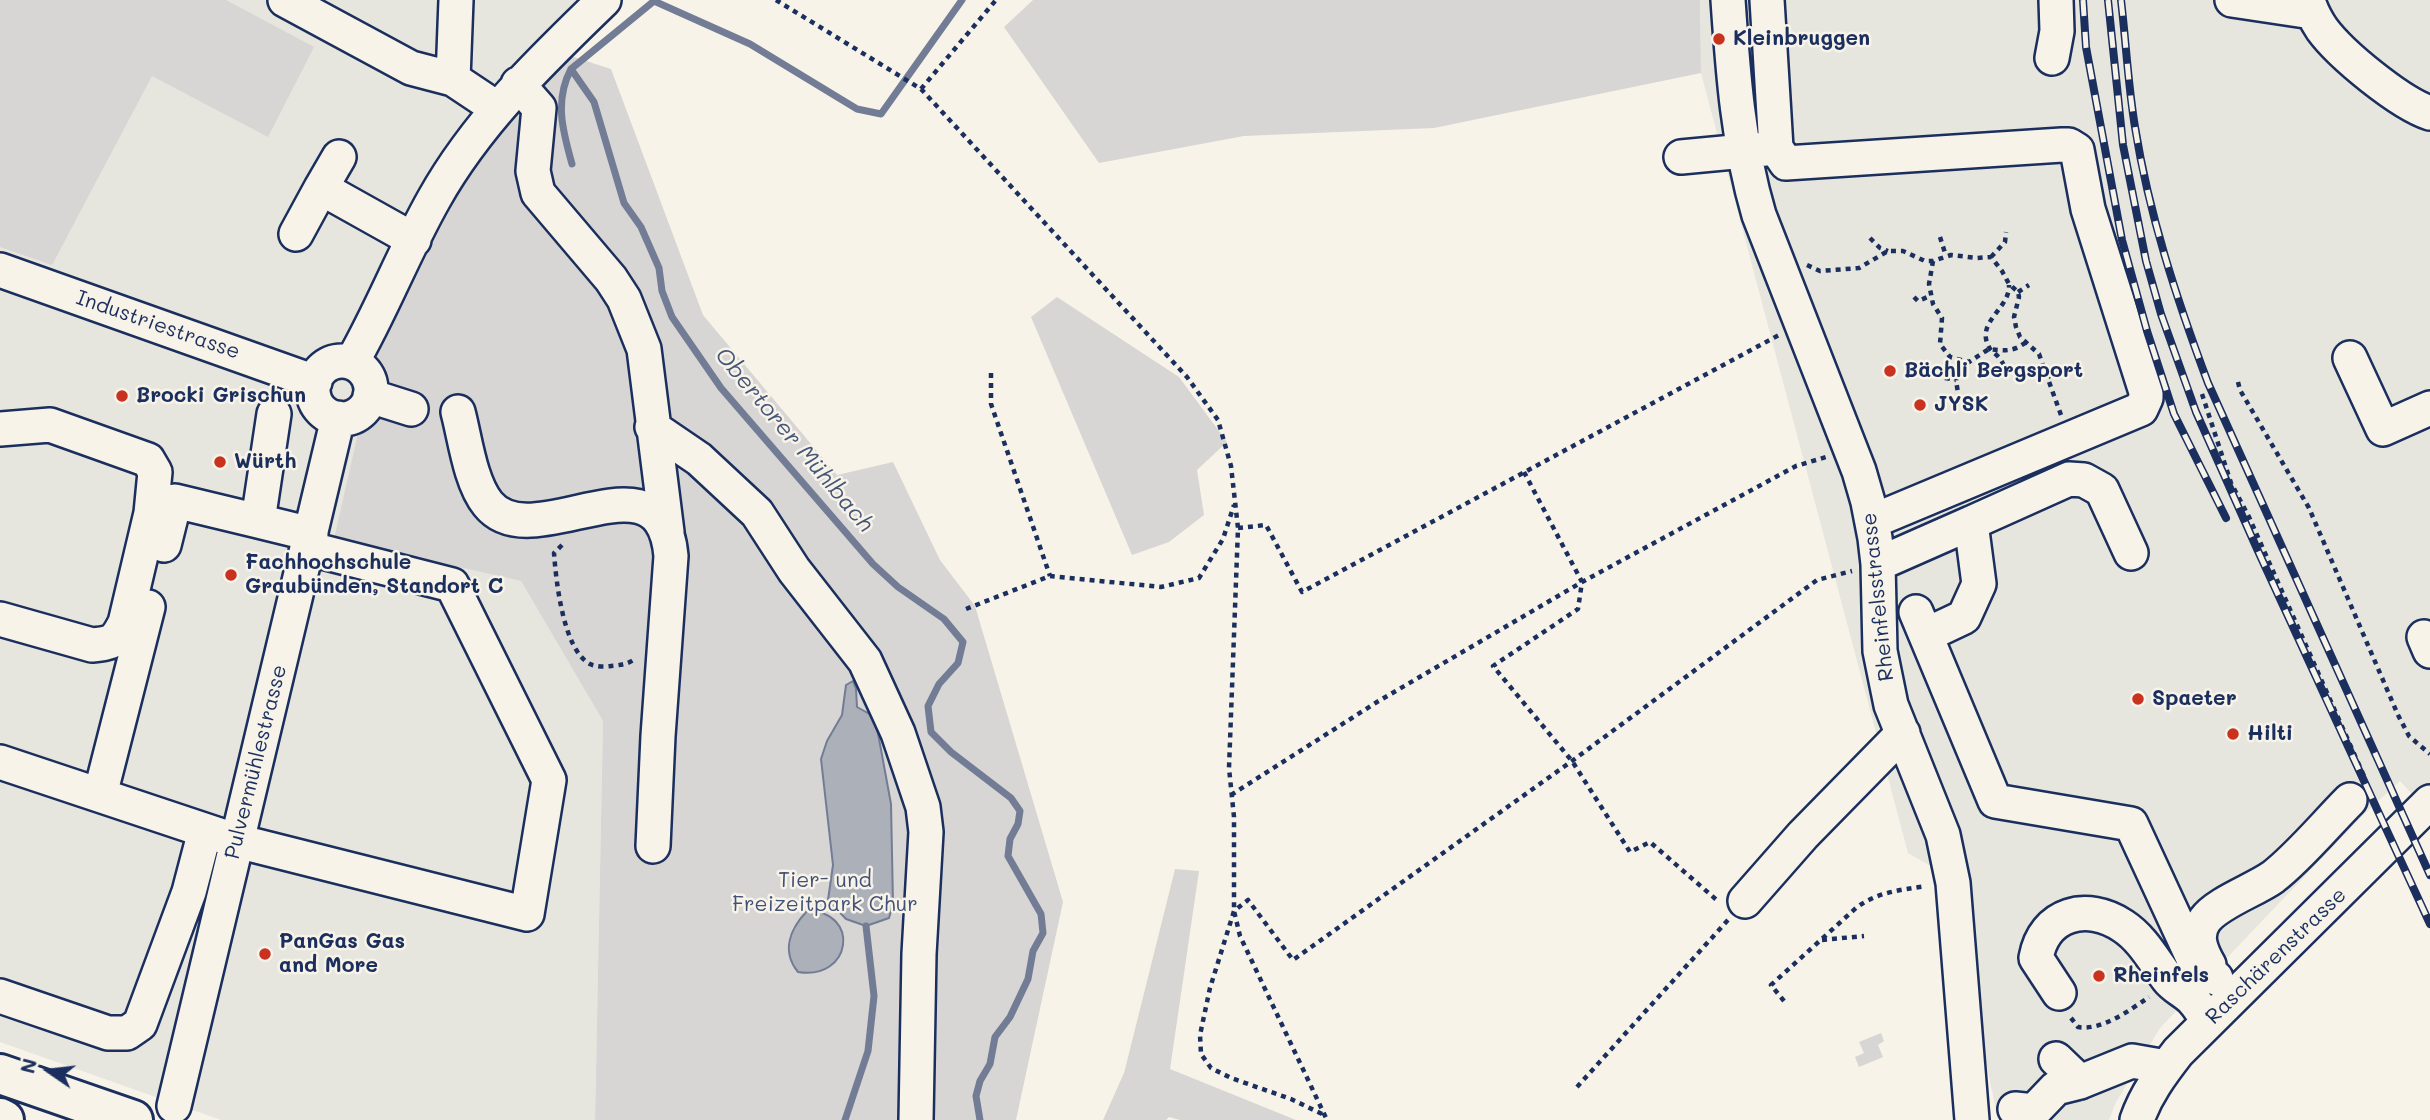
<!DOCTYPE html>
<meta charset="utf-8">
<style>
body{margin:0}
#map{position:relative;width:2430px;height:1120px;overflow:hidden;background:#f7f3e8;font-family:Mali,sans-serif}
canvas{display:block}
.north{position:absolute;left:14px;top:1036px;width:70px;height:70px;-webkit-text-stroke:5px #f7f3e8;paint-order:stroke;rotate:284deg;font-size:19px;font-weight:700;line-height:28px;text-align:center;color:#1b2f5e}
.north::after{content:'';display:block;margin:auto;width:24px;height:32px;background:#1b2f5e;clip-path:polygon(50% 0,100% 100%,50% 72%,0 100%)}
</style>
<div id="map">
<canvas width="2430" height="1120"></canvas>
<div class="north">N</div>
</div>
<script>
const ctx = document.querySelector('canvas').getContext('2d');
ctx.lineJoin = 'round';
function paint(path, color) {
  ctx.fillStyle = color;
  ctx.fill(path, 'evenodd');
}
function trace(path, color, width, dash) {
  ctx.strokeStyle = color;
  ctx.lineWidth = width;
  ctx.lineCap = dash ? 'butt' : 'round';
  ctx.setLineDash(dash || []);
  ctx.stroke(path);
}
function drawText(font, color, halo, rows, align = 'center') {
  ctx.font = font + ' Mali,sans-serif';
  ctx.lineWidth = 5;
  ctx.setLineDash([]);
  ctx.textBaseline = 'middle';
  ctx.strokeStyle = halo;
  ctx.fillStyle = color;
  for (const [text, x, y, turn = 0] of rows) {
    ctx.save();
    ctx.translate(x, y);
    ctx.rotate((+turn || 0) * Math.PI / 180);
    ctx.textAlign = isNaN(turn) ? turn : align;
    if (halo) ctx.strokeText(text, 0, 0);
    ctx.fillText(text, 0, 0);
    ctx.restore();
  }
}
paint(new Path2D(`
 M 0,0 L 596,0 L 335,539 L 521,581 L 603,721 L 595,1120 L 221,1120 L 0,1042 Z
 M 1700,0 L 2430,0 L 2430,814 L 2400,781 L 2364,814 L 2160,1028 L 2115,1104 L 2109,1120 L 1998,1120 L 1948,876 L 1908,853 L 1701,73 Z`), '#e6e5de');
paint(new Path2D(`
 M 0,0 L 226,0 L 314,47 L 268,137 L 152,76 L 52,265 L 0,247 Z
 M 1033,0 L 1700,0 L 1701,73 L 1434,128 L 1244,136 L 1099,163 L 1004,27 Z
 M 552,50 L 611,69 L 703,315 L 837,475 L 893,462 L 940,560 L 975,606 L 1063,902 L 1016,1120 L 595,1120 L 603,721 L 521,581 L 334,539 L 393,279 Z
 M 1057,297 L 1179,377 L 1227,442 L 1197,470 L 1204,515 L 1169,542 L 1132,555 L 1031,317 Z
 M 1175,869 L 1199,871 L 1170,1069 L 1296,1120 L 1180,1120 L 1169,1117 L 1166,1120 L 1103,1120 L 1124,1073 Z
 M 1881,1033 L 1884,1041 L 1878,1045 L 1883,1057 L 1859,1067 L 1855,1057 L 1864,1053 L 1859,1042 Z`), '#d7d6d4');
const water = new Path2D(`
 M 853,681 L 856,689 L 857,707 L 875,717 L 891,804 L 893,904 L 889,918 L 866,926 L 846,919 L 828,900 L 833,865 L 821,759 L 827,741 L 842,715 L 846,685 Z
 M 807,911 C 861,911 852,981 798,972 C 781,951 790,929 807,911 Z`);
paint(water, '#acb0b9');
trace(water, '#727c95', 2);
trace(new Path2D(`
 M 962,0 L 881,114 L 857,109 L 750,44 L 654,1 L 571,69 L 594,102 L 624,203 L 641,227 L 659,268 L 662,291 L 672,317 L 721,388 L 873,564 L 898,587 L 944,619 L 963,642 L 958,663 L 939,684 L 928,706 L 931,732 L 951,752 L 1011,798 L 1020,811 L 1018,824 L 1010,839 L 1008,856 L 1041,914 L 1043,933 L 1033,951 L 1028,979 L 1010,1017 L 995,1037 L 990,1064 L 980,1081 L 976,1096 L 980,1120
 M 571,69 C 554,101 563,132 572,164
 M 845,1120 L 868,1051 L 874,996 L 866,926`), '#727c95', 7);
const minor = new Path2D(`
 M 285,0 L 411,68 L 453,79
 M 456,0 L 453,79 L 498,109
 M 1728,0 C 1733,73 1738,144 1759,215 L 1859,471 L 1868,502 L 1875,538 L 1878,564 L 1880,651 L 1891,705 L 1943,835 L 1953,883 L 1972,1120
 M 1767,0 L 1776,148
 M 2232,0 L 2312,12
 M 2308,0 C 2311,11 2316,20 2322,29 C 2341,55 2400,103 2430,113
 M 2052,58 L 2057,31 L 2056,0
 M 518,84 L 539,108 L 533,171 L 538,193 L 611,279 L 624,299 L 644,349 L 667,532
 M 1681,157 L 1776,148 L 1786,163 L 2062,145 L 2069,145 L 2077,150 L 2088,209 L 2146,392 L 2146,398 L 2141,409 L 1873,521
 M 321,188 L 339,157
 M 296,234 L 321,188 L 414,240
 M 0,270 L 315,382
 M 2350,358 L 2383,429 L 2430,408
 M313 390a29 29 0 1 1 58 0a29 29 0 1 1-58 0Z
 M 352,362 C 382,310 404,252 434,199 C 477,122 541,61 604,0
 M 370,396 L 411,409
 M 458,412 C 465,438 470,482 488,504 C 533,560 661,444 671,556 L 658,736 L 653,846
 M 274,414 L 258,521 L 311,534
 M 652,427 L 699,459 L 757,513 L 794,570 L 865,661 L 898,733 L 923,807 L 926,832 L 919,954 L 916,1120
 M 0,429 L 50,425 L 148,460 L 155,472 L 151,513 L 125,623 C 115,642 113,643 92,645 L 0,619
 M 164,545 L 175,501 L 258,521
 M 1878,564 L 1971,523
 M 1916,612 L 1995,801 L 2131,824 L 2193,958 L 2216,978
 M 1926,635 L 1964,617 L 1979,584 L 1971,523 L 2069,479 L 2084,480 L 2102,490 L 2131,553
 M 2424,637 L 2430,651
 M 0,762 L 237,841 L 527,914 L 549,780 L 452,585 L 307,548
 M 100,795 L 148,607
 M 1745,901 L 1803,835 L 1903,733
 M 2209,965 C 2201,951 2194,935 2205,920 C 2217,903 2255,890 2273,877 C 2299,857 2326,824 2350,800
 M 2059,993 L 2036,958 C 2044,913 2087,902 2123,926 C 2143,939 2154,961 2168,979 C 2175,988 2186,992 2193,1000 C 2199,1006 2204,1015 2208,1022
 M 0,996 L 108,1033 L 127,1033 L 140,1024 L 189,892 L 205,831
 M 2056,1059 L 2080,1082
 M 174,1106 L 338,418
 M 2015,1109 L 2034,1111 L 2056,1088 L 2080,1082 L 2132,1061 L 2166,1067
 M 2137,1120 C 2146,1094 2161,1074 2178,1052 L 2430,802`);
const highway = new Path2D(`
 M 0,1074 L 133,1120
 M 0,1118 L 4,1120`);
trace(minor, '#1b2f5e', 38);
trace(highway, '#1b2f5e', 44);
trace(new Path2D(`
 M 776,0 L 921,89 L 1187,377 L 1218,420 L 1231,466 L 1238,528 L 1229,768 L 1234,817 L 1234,911 L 1240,936 L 1327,1120
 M 921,89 L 996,0
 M 1940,237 L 1946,256
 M 1870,238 L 1880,248 L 1888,251
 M 1991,257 L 2005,242 L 2006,232
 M 1933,261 L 1929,284 L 1933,304 L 1942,318 L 1940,344 L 1950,357 L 1969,362 L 1989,349 C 2004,351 2014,352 2026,342
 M 1807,265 L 1820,271 L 1859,268 L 1888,251 L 1903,251 L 1925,261 L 1933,261 L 1951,255 L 1977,258 L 1991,257 L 2002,271 L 2009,284 L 2018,292 L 2019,297 L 2014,317 L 2016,327 L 2020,337 L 2039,354 L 2061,415
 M 2018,292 L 2029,285
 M 1914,297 L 1918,301 L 1930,296
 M 991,373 L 991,404 L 1050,576
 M 2009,374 C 2005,369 2004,364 2000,359 C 1997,354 1991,352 1989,347 C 1975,322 2010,309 2009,285
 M 2048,377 L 2059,370
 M 1945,378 L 1956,380
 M 2238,382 L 2240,390 L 2309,508 L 2398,715 L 2409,736 L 2430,754
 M 2202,394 L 2231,483 L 2249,517 L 2364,776
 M 1959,400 L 1956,380 L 1961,361
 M 1524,472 L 1582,582 L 1578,609 L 1493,666 L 1572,761 L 1630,852 L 1650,842 L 1719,902
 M 1238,528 L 1266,525 L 1302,592 L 1779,335
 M 562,545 L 554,553 C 556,580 563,650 590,664 C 596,667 605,667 611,666 C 621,665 629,664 636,658
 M 966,609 L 1050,576 L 1161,587 L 1199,578 L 1223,539 L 1234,505
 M 1231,795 L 1377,702 L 1582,582 L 1796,466 L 1826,457
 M 1822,940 L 1864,936
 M 1784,1001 L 1771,985 L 1856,908 C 1877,892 1900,890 1926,886
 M 2071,1018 L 2078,1027 C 2102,1031 2130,1010 2149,997
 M 1577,1087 L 1728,920
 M 1322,1114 L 1291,1099 L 1231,1078 L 1211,1068 L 1201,1054 L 1200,1035 L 1210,988 L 1234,911 L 1248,900 L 1293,960 L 1572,761 L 1817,580 L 1852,571`), '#1b2f5e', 4.5, [5, 5]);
trace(minor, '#f7f3e8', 33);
trace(highway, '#f7f3e8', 38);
const rail = new Path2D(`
 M 2083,0 L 2086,47 L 2122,240 L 2147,331 L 2174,414 L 2226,518
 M 2108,0 L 2123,145 L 2146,261 L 2161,314 L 2196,412 L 2258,551 L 2430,924
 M 2121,0 C 2126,42 2128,85 2135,127 C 2149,215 2177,300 2208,383 L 2430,875`);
trace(rail, '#1b2f5e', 8);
trace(rail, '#f7f3e8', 5, [16]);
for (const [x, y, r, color] of [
 [1719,39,7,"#c8321e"],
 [1890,371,7,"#c8321e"],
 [122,396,7,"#c8321e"],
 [1920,405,7,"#c8321e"],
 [220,462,7,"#c8321e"],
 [231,575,7,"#c8321e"],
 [2138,699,7,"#c8321e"],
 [2233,734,7,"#c8321e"],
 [265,954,7,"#c8321e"],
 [2099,976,7,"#c8321e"]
]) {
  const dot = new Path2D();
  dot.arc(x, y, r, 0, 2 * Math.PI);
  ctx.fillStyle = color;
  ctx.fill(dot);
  trace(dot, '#f7f3e8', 2.5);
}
drawText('bold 21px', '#1b2f5e', '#f7f3e8', [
 ["Kleinbruggen",1733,39],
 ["Bächli Bergsport",1904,371],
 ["Brocki Grischun",136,396],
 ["JYSK",1934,405],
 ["Würth",234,462],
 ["Fachhochschule",245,563],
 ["Graubünden, Standort C",245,587],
 ["Spaeter",2152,699],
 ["Hilti",2247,734],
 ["PanGas Gas",279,942],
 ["and More",279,966],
 ["Rheinfels",2113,976]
], 'left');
drawText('21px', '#1b2f5e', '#f7f3e8', [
 ["Industriestrasse",158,325,19],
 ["Rheinfelsstrasse",1878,597,-96],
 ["Pulvermühlestrasse",256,762,-76],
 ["Raschärenstrasse",2276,956,-44]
]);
drawText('21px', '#415076', '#f7f3e8', [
 ["Tier- und",825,881],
 ["Freizeitpark Chur",825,905]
]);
drawText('italic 23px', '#465679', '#f7f3e8', [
 ["Obertorer Mühlbach",794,440,50]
]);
</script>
